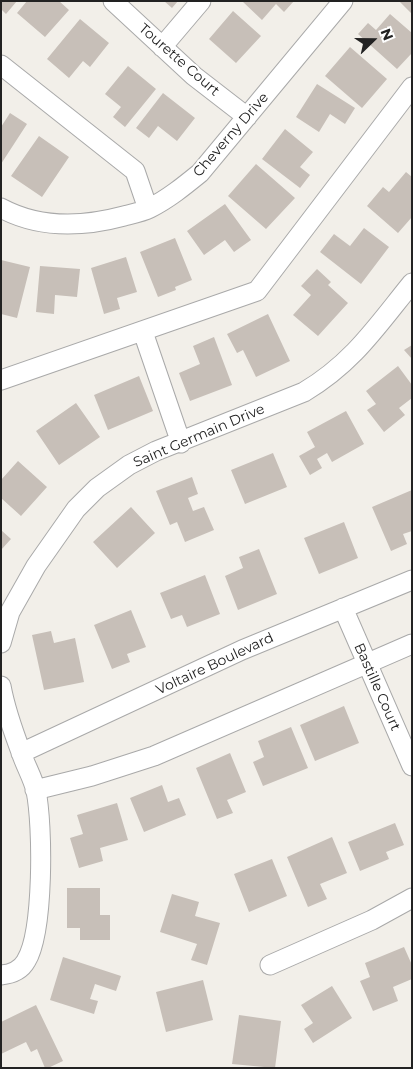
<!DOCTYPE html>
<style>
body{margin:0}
#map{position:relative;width:413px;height:1069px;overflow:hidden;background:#f2efe9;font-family:Montserrat,sans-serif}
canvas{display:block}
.frame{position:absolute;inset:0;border:2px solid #222;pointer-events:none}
.north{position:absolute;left:348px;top:15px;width:50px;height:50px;-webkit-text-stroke:4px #fff;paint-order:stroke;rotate:68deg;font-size:14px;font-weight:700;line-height:20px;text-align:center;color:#222}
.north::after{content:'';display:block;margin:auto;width:18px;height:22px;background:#222;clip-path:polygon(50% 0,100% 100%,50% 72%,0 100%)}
</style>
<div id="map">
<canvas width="413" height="1069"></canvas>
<div class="frame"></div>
<div class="north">N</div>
</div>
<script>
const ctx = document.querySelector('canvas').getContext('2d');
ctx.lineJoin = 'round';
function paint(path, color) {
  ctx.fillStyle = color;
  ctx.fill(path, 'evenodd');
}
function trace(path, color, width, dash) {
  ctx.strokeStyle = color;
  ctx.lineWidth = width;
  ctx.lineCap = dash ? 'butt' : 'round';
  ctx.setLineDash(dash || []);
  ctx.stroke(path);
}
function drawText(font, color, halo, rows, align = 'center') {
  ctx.font = font + ' Montserrat,sans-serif';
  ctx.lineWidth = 4.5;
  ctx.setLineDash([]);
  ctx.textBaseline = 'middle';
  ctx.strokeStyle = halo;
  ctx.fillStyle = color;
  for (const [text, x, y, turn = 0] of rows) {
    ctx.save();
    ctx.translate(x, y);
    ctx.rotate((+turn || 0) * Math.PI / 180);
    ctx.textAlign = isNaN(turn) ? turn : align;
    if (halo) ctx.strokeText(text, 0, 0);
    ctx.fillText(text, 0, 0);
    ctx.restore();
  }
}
paint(new Path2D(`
 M 1,1 L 17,1 L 6,14 L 1,9 Z
 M 27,1 L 59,1 L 69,10 L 45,37 L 17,13 Z
 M 164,1 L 178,1 L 172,8 Z
 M 242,1 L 294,1 L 284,12 L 276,4 L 262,20 Z
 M 399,1 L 412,1 L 412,14 Z
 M 233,11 L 261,36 L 236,63 L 209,39 Z
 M 390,14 L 412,33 L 412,53 L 397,69 L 358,34 L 368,23 L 376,30 Z
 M 80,19 L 109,43 L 90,67 L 83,61 L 69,78 L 47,59 Z
 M 350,47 L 387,79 L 362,108 L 325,76 Z
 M 128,66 L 156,89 L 125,127 L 113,117 L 121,107 L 105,94 Z
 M 317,84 L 355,108 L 345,124 L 330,114 L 319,132 L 296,117 Z
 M 163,93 L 195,118 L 177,141 L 158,126 L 149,138 L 136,128 Z
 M 10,113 L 27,124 L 1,164 L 1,127 Z
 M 285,129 L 313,152 L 300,167 L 310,175 L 300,188 L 262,159 Z
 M 39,136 L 69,157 L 42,197 L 11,176 Z
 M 256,164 L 295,198 L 266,229 L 228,196 Z
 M 406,172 L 412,177 L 412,217 L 398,233 L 367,206 L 383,187 L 389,192 Z
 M 225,204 L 251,240 L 234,252 L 225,240 L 204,255 L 187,231 Z
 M 364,228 L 389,247 L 361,284 L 320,252 L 334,234 L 350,246 Z
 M 175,238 L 192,280 L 175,287 L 176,290 L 158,297 L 140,252 Z
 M 126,257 L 137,292 L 117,298 L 120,309 L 104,314 L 91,268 Z
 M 1,260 L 30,267 L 17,318 L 1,314 Z
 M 40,266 L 80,269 L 77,297 L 55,295 L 54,314 L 36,312 Z
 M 317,269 L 331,282 L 328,285 L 348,303 L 318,336 L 293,315 L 311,295 L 301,286 Z
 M 268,314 L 290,361 L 256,377 L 243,350 L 237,353 L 227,334 Z
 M 214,337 L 232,385 L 190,401 L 179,373 L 200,364 L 193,346 Z
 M 412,345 L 412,359 L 404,350 Z
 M 398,366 L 412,385 L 412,398 L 399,408 L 405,415 L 384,432 L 367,410 L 376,404 L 366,391 Z
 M 139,376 L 153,411 L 108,430 L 94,395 Z
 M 76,403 L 100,437 L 59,465 L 36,431 Z
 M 346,411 L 364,444 L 332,462 L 327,453 L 317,459 L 322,468 L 310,475 L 299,456 L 315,447 L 307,432 Z
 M 273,453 L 287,487 L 245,504 L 231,470 Z
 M 18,461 L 47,487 L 21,516 L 1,498 L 1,480 Z
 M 192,477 L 198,494 L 188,498 L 193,511 L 204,507 L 214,530 L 185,542 L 177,522 L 170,525 L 156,491 Z
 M 412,490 L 412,531 L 403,534 L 407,544 L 391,551 L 372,507 Z
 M 131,507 L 155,533 L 117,568 L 93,542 Z
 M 344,522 L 358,558 L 319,574 L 304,538 Z
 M 1,530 L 11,539 L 1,550 Z
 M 259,549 L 277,594 L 238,610 L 225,576 L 243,568 L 239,557 Z
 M 205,575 L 220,614 L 187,627 L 182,615 L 171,619 L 160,593 Z
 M 131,610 L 146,647 L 127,654 L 130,662 L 112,669 L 94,625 Z
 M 51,631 L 54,643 L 75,638 L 84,682 L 44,690 L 32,635 Z
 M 344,706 L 359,743 L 315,761 L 300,725 Z
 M 291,727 L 308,768 L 263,786 L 253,762 L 264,757 L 258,741 Z
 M 230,753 L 246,792 L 227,800 L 233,813 L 217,819 L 196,768 Z
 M 162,785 L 168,802 L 179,798 L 186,815 L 144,832 L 130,798 Z
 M 117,803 L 128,840 L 100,848 L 103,861 L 79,868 L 70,838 L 83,834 L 77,815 Z
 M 395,823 L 404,845 L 386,852 L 389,859 L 360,871 L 348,842 Z
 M 332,837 L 347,873 L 320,884 L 327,899 L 308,907 L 287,857 Z
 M 272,859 L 287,896 L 249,912 L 234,874 Z
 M 67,888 L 100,888 L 100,915 L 110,915 L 110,940 L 80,940 L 80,928 L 67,928 Z
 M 172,894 L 199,902 L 195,916 L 220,923 L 207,965 L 191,960 L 197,944 L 160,932 Z
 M 404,947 L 412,965 L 412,979 L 393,987 L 398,1001 L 373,1011 L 360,981 L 370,977 L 365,963 Z
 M 63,957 L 121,976 L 116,991 L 95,984 L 90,999 L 98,1001 L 94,1014 L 50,1000 Z
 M 203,980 L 213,1020 L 166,1032 L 156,992 Z
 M 332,986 L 352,1018 L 313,1043 L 304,1029 L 313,1023 L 301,1005 Z
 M 36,1005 L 63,1061 L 48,1068 L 45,1068 L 37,1049 L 31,1052 L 26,1042 L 1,1054 L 1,1022 Z
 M 239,1015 L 281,1021 L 275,1068 L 232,1064 Z`), '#c7bfb8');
const minor = new Path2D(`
 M 113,1 L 194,76 L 247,117
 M 162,47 L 201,1
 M 1,65 L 135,171 L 148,209
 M 1,208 C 40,229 83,227 124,216 C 132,214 142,212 150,208 C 168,199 184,186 200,173 L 343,1
 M 143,332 L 181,443
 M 1,380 L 257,291 L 412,87
 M 343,608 L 412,766
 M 1,643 L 10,612 L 36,566 L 76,509 L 97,488 L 129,465 L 156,451 L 304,392 C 353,363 377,326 412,283
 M 1,686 C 5,708 13,731 21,752 C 25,765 33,778 36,791 C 43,825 44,932 26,961 C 21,970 12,974 1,975
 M 21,753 L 242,650 L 412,580
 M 35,790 L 92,776 L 154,756 L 412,644
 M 270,965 L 372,920 L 412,898`);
trace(minor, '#a9a9a9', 21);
trace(minor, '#fff', 19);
drawText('14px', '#222', '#fff', [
 ["Tourette Court",179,60,41],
 ["Cheverny Drive",231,135,-49],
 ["Saint Germain Drive",199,436,-23],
 ["Voltaire Boulevard",215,664,-25],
 ["Bastille Court",377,687,66]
]);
</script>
